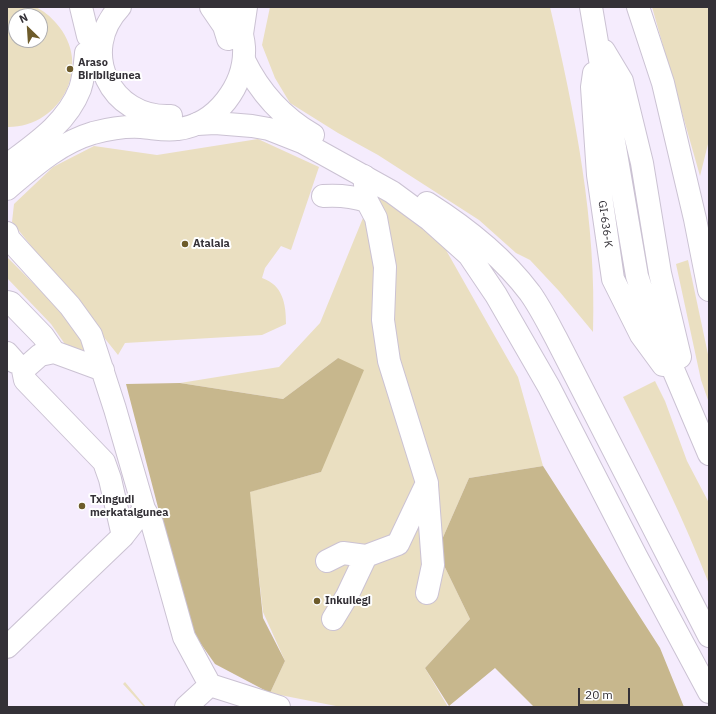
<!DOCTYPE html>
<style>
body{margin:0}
#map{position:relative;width:716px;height:714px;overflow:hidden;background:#f5ecfd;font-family:"IBM Plex Sans",sans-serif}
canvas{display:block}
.frame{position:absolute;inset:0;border:8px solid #343137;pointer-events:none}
.north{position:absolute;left:8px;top:8px;width:40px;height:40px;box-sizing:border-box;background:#fff;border:1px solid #aeadaf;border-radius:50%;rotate:335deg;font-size:11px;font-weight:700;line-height:16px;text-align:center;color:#343137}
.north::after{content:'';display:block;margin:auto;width:14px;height:18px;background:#6d5b2a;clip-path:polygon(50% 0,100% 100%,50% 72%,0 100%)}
.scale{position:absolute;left:578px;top:688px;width:52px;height:18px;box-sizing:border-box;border:2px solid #343137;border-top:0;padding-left:5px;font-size:12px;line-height:14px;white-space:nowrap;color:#343137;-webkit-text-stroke:3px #fff;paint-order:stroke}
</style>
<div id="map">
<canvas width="716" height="714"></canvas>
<div class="frame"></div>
<div class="north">N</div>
<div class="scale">20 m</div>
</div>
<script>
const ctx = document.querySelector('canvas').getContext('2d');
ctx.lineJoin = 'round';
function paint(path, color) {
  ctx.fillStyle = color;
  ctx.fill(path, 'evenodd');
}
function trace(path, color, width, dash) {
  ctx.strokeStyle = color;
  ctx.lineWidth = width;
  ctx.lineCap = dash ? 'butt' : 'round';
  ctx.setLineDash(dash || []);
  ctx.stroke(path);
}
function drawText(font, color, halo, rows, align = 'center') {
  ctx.font = font + ' "IBM Plex Sans",sans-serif';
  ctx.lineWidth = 4;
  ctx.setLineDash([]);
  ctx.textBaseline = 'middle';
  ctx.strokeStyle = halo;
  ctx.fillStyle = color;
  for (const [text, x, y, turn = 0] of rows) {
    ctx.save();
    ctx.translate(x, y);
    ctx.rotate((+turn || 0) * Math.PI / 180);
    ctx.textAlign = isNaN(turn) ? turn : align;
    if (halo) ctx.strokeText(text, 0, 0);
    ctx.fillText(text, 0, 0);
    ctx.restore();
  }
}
paint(new Path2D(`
 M 7,7 C 15,7 27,5 35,7 C 43,10 51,17 56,23 C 94,65 61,128 7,127 ZM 16,16 L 40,16 L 40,40 L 16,40 Z
 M 270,7 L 550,7 C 575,113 597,223 593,332 L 559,291 L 530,260 L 516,253 L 479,220 L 378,155 L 338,133 L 290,103 L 275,78 L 262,45 Z
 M 652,7 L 709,7 L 709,140 L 700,176 Z
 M 258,139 L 319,167 L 291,250 L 281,246 L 265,268 L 262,278 C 283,285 286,304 286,324 L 262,335 L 125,343 L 118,355 L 12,222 L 14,204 L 53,167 L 94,146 L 157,155 Z
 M 374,191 L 442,243 L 518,377 L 543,466 L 469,478 L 437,551 L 470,619 L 425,668 L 448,707 L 341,707 L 270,693 L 285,661 L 263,612 L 249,492 L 321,472 L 338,358 L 283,399 L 180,383 L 279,367 L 320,323 Z
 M 7,257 L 73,323 L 88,351 L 85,356 L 69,350 L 51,324 L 7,278 Z
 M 688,260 L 709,359 L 709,403 L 701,380 L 676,264 Z
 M 655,381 L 665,401 L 687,461 L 709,503 L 709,584 C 684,520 654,458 623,397 Z
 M 125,682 L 146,707 L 144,707 L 123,684 Z`), '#eadfc1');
paint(new Path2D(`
 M 338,358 L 364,370 L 321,472 L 250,492 L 263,618 L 285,661 L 270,693 L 215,664 L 189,627 L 126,384 L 180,383 L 283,399 Z
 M 543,466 L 660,648 L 684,707 L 534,707 L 495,668 L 449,706 L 425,668 L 470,619 L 437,551 L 469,478 Z`), '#c7b78d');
const minor = new Path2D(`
 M 81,7 L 88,36
 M 120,7 C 78,51 110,119 171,116
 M 211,7 L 224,26 L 228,39
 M 7,165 C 35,144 67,123 80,89 C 84,77 85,64 86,53
 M 7,189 C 33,167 59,143 93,133 C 108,129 126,126 141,127 C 154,128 165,131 178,129 C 216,125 246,85 244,47 C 243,32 237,20 230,7
 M 323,196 C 338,195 352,196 367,201
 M 7,233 L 9,239 L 70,306 L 91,335 L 115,409 L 144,509 L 123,536 L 7,647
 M 7,302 L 11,303 L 43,336 L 54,352
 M 7,353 L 15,362
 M 103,370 L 54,352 L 40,355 L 23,370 L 25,380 L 104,462 L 110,479 L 123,536
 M 427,485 L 433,565 L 427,593
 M 144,509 L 152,523 L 184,637 L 210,685 L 279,707
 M 327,561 L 343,553 L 366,556 L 398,544 L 427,483 L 389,361 L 383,320 L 385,267 L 376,218 L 367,201 L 364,176
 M 333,619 L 347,596 L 366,556
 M 186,707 L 210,685`);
const highway = new Path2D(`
 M 591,7 L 637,276 L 650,315 L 709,454
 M 638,7 L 663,83 L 695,219 L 709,290
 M 242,34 L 246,7
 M 604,51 L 622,81 L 642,163 L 660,273 L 680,357
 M 244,60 C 260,93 282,117 313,135
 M 594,73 L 592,87 L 598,175 L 613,279 L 641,335 L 663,365
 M 197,124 L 215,123 L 252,126 L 269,129 L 302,142 L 392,192 L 430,220 L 469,255 L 496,295 L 549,387 L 636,556 L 709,692
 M 427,203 C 465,227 503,257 530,293 C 540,307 548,323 556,338 L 709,636`);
trace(minor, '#cbc2d3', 24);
trace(highway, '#cbc2d3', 24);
trace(minor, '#fff', 22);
trace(highway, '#fff', 22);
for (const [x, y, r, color] of [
 [70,69,4,"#6d5b2a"],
 [185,244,4,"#6d5b2a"],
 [82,506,4,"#6d5b2a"],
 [317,601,4,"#6d5b2a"]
]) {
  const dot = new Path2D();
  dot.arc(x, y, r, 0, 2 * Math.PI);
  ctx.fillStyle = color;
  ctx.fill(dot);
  trace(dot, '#fff', 1.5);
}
drawText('bold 11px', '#343137', '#fff', [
 ["Araso",78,63],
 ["Biribilgunea",78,76],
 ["Atalaia",193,244],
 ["Txingudi",90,500],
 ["merkatalgunea",90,513],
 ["Inkuilegi",325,601]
], 'left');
drawText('11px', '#343137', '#fff', [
 ["GI-636-K",605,224,82]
]);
</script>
